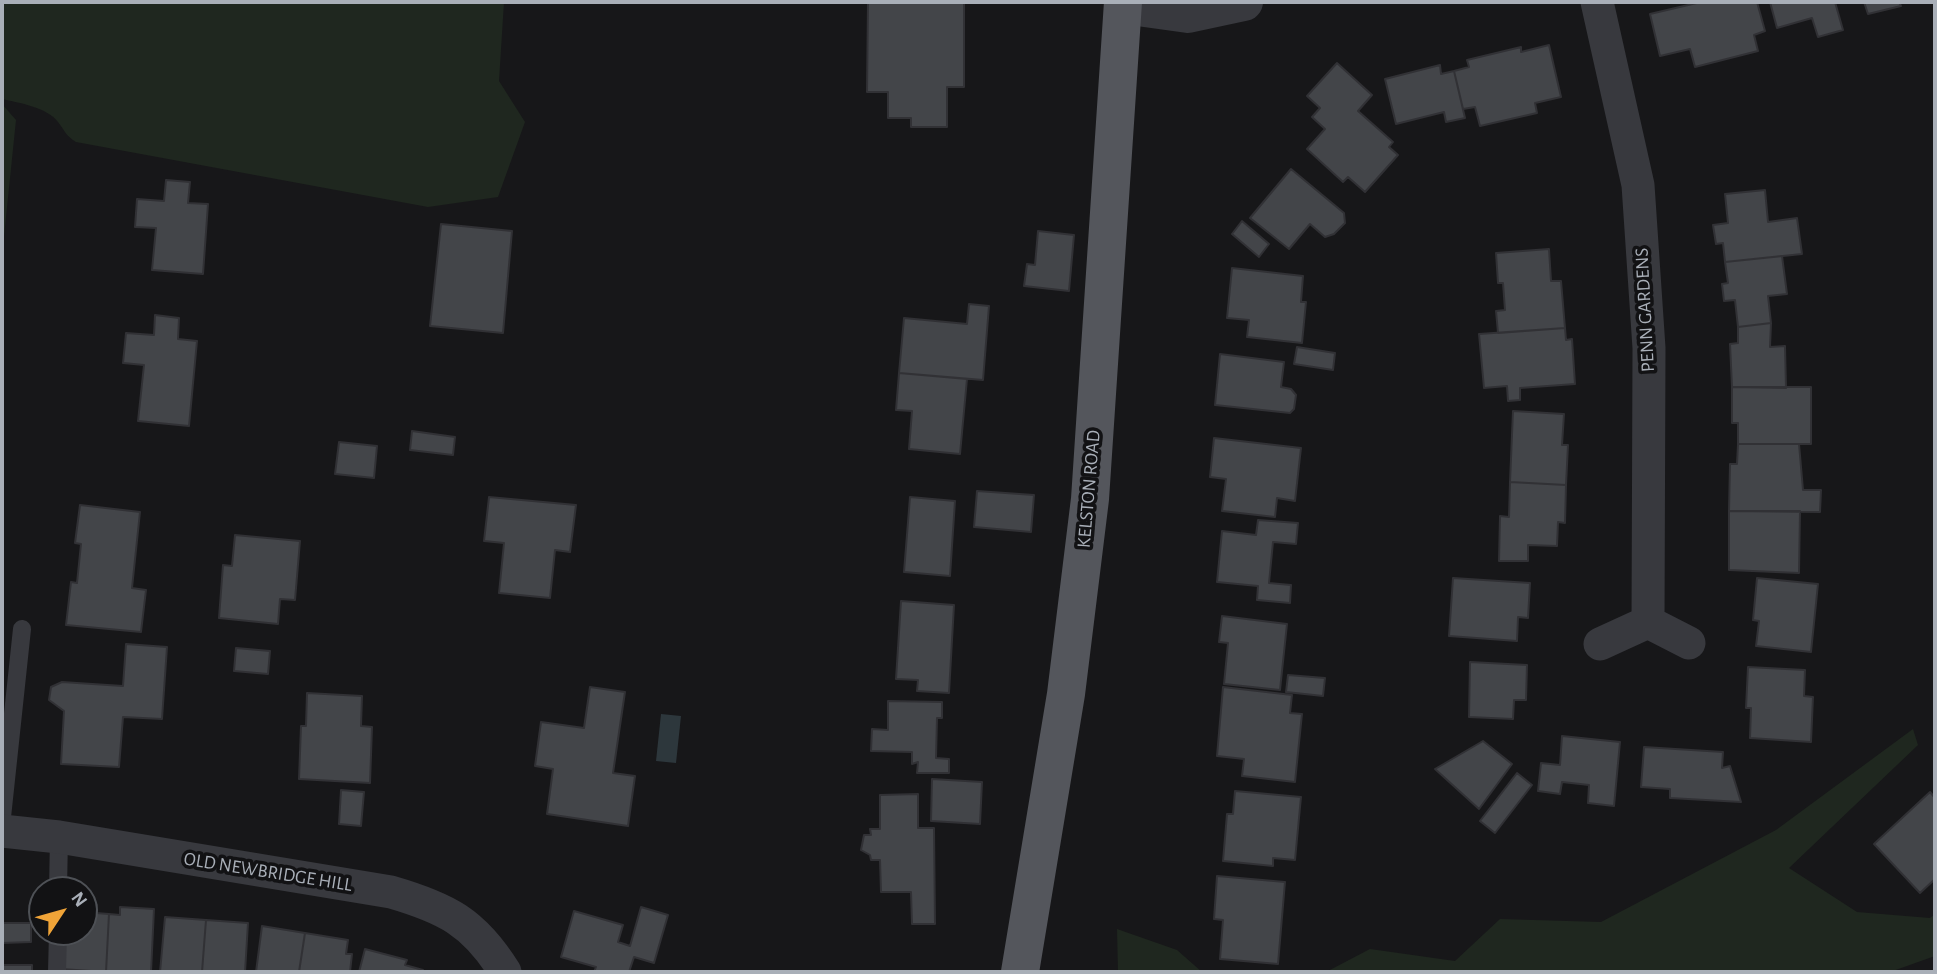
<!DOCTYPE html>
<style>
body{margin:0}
#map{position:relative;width:1937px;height:974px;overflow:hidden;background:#171719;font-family:"Alegreya Sans",sans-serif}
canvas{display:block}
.frame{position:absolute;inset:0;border:4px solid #a9afb8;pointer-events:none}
.north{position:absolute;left:28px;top:876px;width:70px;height:70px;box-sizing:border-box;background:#121214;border:2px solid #4e5156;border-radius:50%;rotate:54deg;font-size:19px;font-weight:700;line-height:28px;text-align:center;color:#a9afb8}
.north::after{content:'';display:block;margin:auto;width:24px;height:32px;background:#f0a438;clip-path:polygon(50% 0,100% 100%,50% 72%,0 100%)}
</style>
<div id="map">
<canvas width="1937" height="974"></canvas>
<div class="frame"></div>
<div class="north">N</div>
</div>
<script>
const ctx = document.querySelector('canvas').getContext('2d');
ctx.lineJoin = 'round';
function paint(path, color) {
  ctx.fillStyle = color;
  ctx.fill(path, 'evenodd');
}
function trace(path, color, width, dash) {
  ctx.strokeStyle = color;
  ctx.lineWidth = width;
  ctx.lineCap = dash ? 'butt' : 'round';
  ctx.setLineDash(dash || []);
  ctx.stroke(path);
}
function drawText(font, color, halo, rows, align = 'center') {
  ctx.font = font + ' "Alegreya Sans",sans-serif';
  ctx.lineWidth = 7;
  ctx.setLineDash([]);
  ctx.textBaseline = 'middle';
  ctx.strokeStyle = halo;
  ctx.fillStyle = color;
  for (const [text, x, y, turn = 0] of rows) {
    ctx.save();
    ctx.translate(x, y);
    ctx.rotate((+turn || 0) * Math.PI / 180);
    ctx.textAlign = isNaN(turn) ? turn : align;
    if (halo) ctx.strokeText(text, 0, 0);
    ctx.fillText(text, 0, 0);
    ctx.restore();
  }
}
paint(new Path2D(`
 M 2,2 L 504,2 L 499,81 L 525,122 L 498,197 L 428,207 L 76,142 C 66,136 65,131 58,122 C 47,107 19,103 2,99 Z
 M 2,104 L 16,120 L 2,256 Z
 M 1913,729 L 1918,745 L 1789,868 L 1857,912 L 1930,918 L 1935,914 L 1935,956 L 1890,972 L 1326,972 L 1370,949 L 1455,961 L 1500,919 L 1601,922 L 1776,830 Z
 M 1117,929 L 1177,950 L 1202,972 L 1118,972 Z`), '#1f271f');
paint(new Path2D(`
 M 661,714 L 681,716 L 676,763 L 656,761 Z`), '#2d373c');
const building = new Path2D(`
 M 868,2 L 964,2 L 964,87 L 947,87 L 947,127 L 911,127 L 911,118 L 888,118 L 888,92 L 867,92 Z
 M 1701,2 L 1757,2 L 1765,31 L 1754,35 L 1758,51 L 1695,67 L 1690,49 L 1660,56 L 1650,14 Z
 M 1770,2 L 1835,2 L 1843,30 L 1818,37 L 1812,18 L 1777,28 Z
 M 1864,2 L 1899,2 L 1901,6 L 1868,14 Z
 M 1549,45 L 1561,97 L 1535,103 L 1537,113 L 1480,126 L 1475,107 L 1463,109 L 1454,71 L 1469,67 L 1467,60 L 1521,47 L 1521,52 Z
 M 1337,63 L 1372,95 L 1358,111 L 1393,142 L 1389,147 L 1398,155 L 1365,192 L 1348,177 L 1343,182 L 1307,149 L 1325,129 L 1312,117 L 1320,108 L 1307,96 Z
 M 1440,65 L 1441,74 L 1454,71 L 1465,118 L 1446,122 L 1444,112 L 1396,124 L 1385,79 Z
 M 1291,169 L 1344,213 L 1345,223 L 1334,234 L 1325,237 L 1310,224 L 1289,249 L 1250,218 Z
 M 166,180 L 190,182 L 188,203 L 208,204 L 203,274 L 152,270 L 156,228 L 135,227 L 137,199 L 164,201 Z
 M 1765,190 L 1768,222 L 1797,218 L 1802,254 L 1725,262 L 1723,243 L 1716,244 L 1713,225 L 1728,223 L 1725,194 Z
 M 1242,221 L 1269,244 L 1259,257 L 1232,234 Z
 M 441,224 L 512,231 L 503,333 L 430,326 Z
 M 1038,231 L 1074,235 L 1069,291 L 1024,286 L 1027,264 L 1035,265 Z
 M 1549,249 L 1551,281 L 1561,281 L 1565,328 L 1498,333 L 1496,311 L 1505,310 L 1503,283 L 1498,283 L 1496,253 Z
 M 1782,256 L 1787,294 L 1768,296 L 1771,323 L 1738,327 L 1735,300 L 1724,301 L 1722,284 L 1728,283 L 1725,262 Z
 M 1232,268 L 1303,276 L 1301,302 L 1306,302 L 1302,343 L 1247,337 L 1249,320 L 1227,318 Z
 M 969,304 L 989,306 L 983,380 L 899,373 L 904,318 L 967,324 Z
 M 155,315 L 179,318 L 178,339 L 197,341 L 189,426 L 138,421 L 144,365 L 123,363 L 126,333 L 154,335 Z
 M 1771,323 L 1770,347 L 1785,346 L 1786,388 L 1732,387 L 1730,344 L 1738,343 L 1738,327 Z
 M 1565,328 L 1566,340 L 1572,339 L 1575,384 L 1520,388 L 1520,400 L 1508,401 L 1507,386 L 1484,388 L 1479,334 Z
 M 1297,347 L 1335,353 L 1333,370 L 1294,364 Z
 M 1220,354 L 1284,362 L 1281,387 L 1291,389 L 1296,395 L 1294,409 L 1290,413 L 1215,405 Z
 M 899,373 L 967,379 L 960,454 L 909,449 L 912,411 L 896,410 Z
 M 1732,387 L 1811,387 L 1811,444 L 1738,444 L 1738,423 L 1732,423 Z
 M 1513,411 L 1564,414 L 1562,445 L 1568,445 L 1566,485 L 1510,482 Z
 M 412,431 L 455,437 L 453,455 L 410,450 Z
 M 1214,438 L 1301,448 L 1295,501 L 1277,498 L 1275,517 L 1222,511 L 1226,479 L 1210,477 Z
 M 339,442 L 377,446 L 374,478 L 335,474 Z
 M 1738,444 L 1799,444 L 1803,490 L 1821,490 L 1820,512 L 1729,511 L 1730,464 L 1737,464 Z
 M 1510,482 L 1566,485 L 1565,523 L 1558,522 L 1557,546 L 1528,545 L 1528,561 L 1499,561 L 1500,516 L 1509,517 Z
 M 977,491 L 1034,495 L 1031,532 L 974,527 Z
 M 489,497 L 576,505 L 570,552 L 555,550 L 550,598 L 499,593 L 504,543 L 484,541 Z
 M 910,497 L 955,501 L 950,576 L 904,572 Z
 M 80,505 L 140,512 L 132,588 L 146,590 L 141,632 L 66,625 L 71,582 L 77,583 L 81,544 L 75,543 Z
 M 1729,511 L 1800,511 L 1799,573 L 1729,570 Z
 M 1258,520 L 1298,523 L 1296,544 L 1273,542 L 1269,583 L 1291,585 L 1290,603 L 1257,600 L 1258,586 L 1217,582 L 1222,531 L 1256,535 Z
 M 235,535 L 300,541 L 295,600 L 280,599 L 278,624 L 219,618 L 223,565 L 232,566 Z
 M 1453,578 L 1530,583 L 1528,618 L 1518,617 L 1517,641 L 1449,636 Z
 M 1757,578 L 1818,584 L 1811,652 L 1756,646 L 1759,621 L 1753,620 Z
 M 901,601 L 954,605 L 949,693 L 917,691 L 918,680 L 896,679 Z
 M 1222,616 L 1287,624 L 1280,690 L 1224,684 L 1228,643 L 1219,642 Z
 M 126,644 L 167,647 L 162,719 L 123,717 L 119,767 L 61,764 L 64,711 L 49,700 L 51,687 L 62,682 L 123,686 Z
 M 236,648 L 270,651 L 268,674 L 234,671 Z
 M 1470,662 L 1527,665 L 1526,700 L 1514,700 L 1513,719 L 1469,717 Z
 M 1748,667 L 1805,670 L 1804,696 L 1813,697 L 1811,742 L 1750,738 L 1751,708 L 1746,708 Z
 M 1288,675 L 1325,678 L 1323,696 L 1286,692 Z
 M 590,687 L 625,692 L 613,773 L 635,776 L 628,826 L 547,814 L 553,769 L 535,766 L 541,722 L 584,728 Z
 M 1223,687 L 1292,695 L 1290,713 L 1302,714 L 1295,782 L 1242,776 L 1244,759 L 1217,756 Z
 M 307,693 L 362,696 L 361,726 L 372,727 L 370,783 L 299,779 L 301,726 L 306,726 Z
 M 888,701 L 942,702 L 942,718 L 937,718 L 936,758 L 949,759 L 949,773 L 917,773 L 918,762 L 912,764 L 912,752 L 871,751 L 872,729 L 888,730 Z
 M 1562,736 L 1620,742 L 1614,806 L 1588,803 L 1589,785 L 1562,782 L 1560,794 L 1538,791 L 1541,763 L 1560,765 Z
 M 1483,741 L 1512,764 L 1479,809 L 1435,769 Z
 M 1644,747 L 1723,752 L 1722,768 L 1730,766 L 1741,802 L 1670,798 L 1670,789 L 1641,787 Z
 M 1517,773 L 1532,785 L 1495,833 L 1480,821 Z
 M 932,779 L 982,782 L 980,824 L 931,821 Z
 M 341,790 L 364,792 L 361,826 L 339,824 Z
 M 1235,791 L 1301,797 L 1295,860 L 1273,858 L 1273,866 L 1223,861 L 1227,814 L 1233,814 Z
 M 1930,792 L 1935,798 L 1935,879 L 1920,893 L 1874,844 Z
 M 918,794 L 918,828 L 934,828 L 935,924 L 912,924 L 911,892 L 881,892 L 880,860 L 871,860 L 870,855 L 861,850 L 864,835 L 871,835 L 870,829 L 880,829 L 880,795 Z
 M 1217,876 L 1285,882 L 1278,964 L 1220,959 L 1223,920 L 1214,919 Z
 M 84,904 L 97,905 L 96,913 L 109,914 L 106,972 L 61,969 L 63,932 L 84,932 Z
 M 120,907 L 154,909 L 151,972 L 106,972 L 109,914 L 120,915 Z
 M 641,907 L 668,915 L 654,963 L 634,957 L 629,972 L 594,972 L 596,967 L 561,957 L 574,911 L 623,925 L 618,942 L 630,946 Z
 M 165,917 L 206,920 L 202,972 L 160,972 Z
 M 206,920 L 248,923 L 245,972 L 202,972 Z
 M 2,923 L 31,923 L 31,942 L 2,943 Z
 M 262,926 L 305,933 L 299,972 L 256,972 Z
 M 305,933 L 348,940 L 346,954 L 352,954 L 350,972 L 299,972 Z
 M 365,949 L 407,960 L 405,965 L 423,970 L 422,972 L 359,972 Z
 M 2,965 L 32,965 L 32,972 L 2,972 Z`);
paint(building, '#434549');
trace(building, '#313135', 2);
trace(new Path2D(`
 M 2,817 L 22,629
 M 58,890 L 59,837
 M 57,972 L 58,932`), '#38393e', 18);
trace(new Path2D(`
 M 1597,2 L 1638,185 L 1649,348 L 1648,622
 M 1600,644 L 1648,622 L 1689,643
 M 2,831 L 59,837 L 391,892 C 446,908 474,922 505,972`), '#38393e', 33);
trace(new Path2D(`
 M 1123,5 L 1188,14 L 1244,2`), '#38393e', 38);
trace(new Path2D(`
 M 1020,972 L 1066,694 L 1090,499 L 1123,2`), '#54565c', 38);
drawText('19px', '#a9afb8', '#121214', [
 ["PENN GARDENS",1645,310,-93],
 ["KELSTON ROAD",1089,489,-85],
 ["OLD NEWBRIDGE HILL",268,872,9]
]);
</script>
